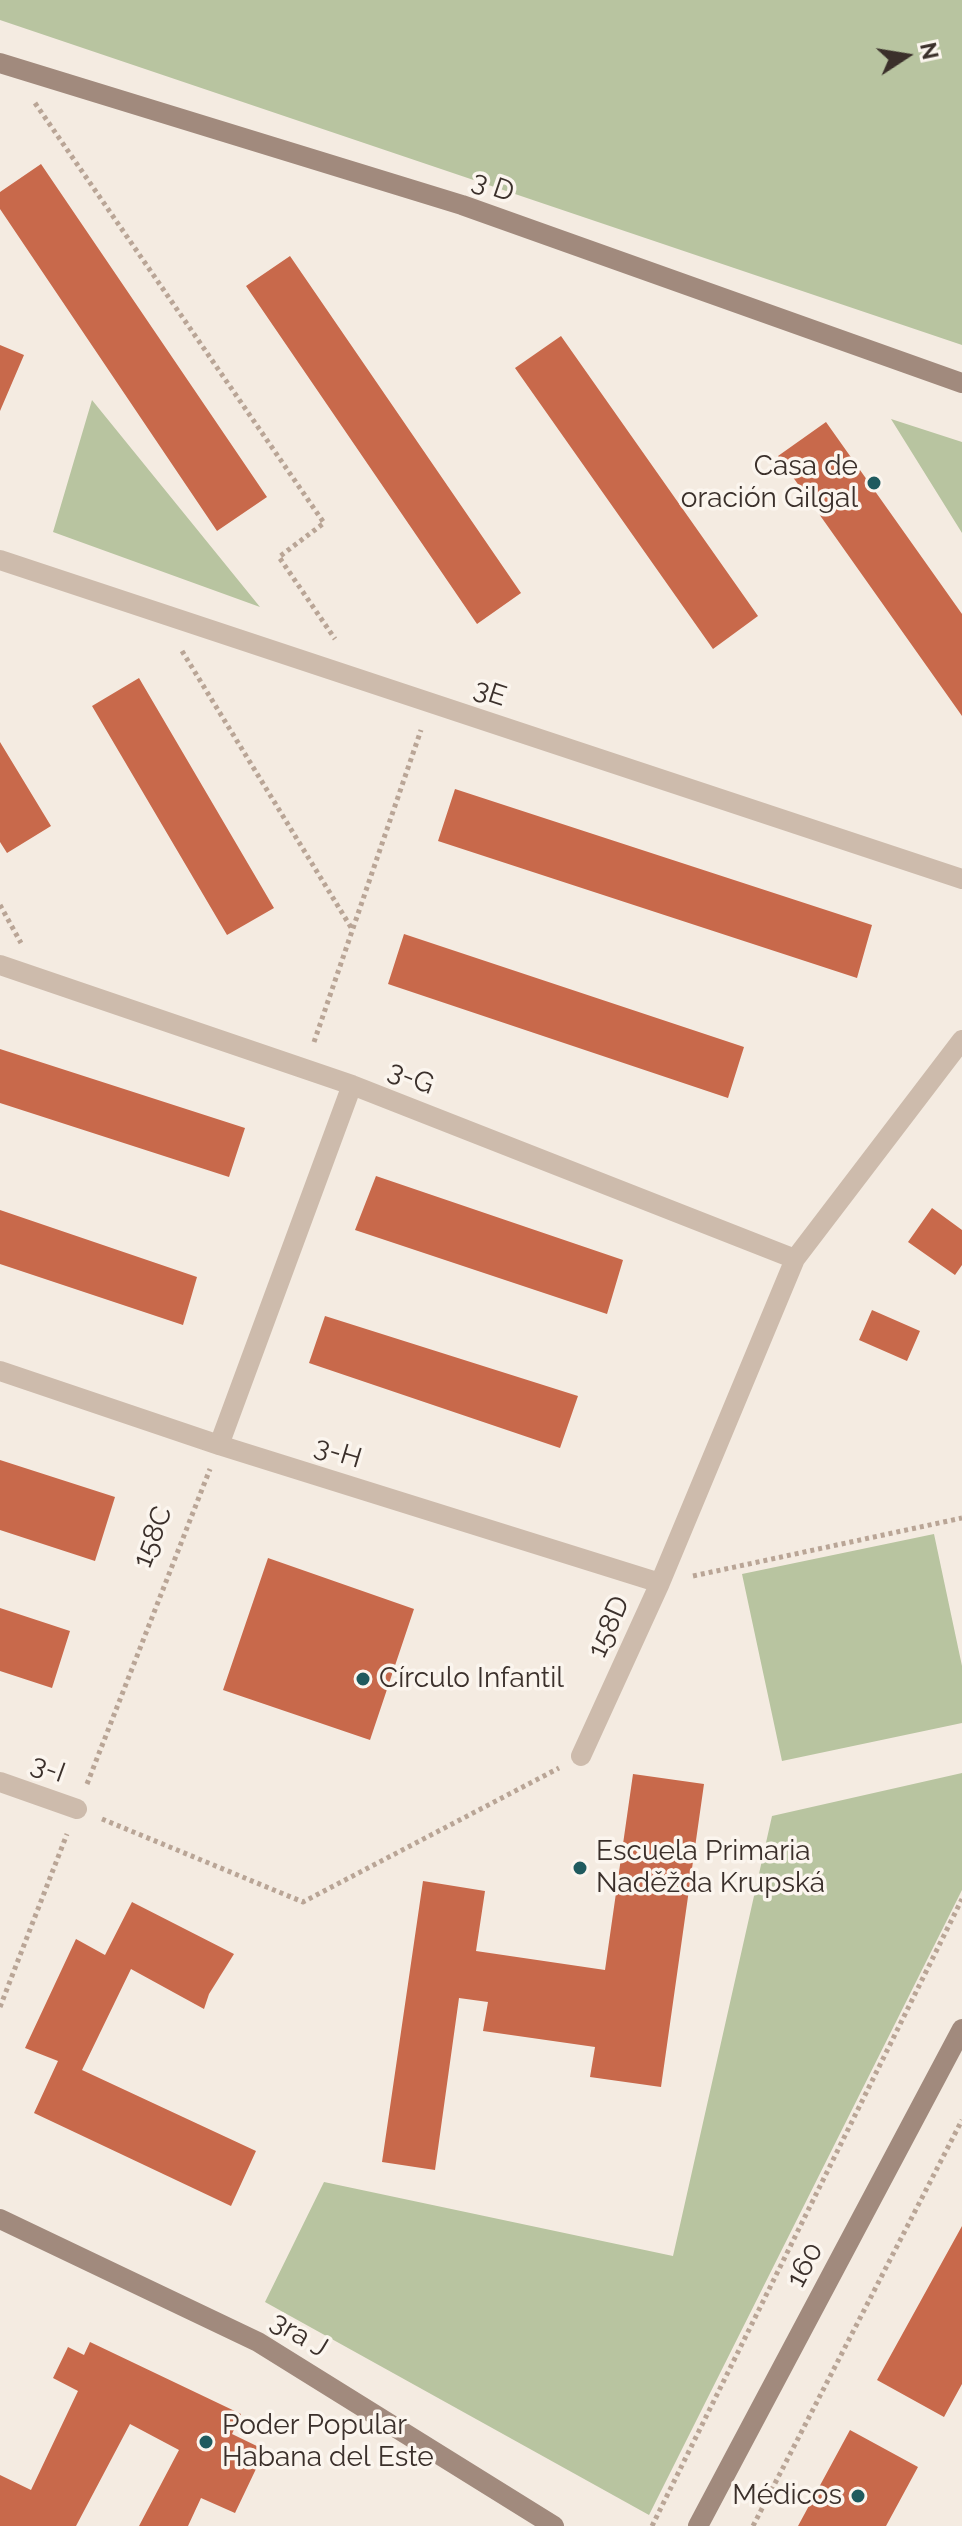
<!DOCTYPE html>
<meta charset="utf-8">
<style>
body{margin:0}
#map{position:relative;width:962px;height:2526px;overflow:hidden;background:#f4ebe1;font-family:Raleway,sans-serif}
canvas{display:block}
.north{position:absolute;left:866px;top:16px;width:80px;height:80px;-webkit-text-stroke:6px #fbf5ee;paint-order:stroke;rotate:78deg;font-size:22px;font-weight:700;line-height:32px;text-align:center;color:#3b302b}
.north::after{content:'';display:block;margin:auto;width:28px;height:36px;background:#3b302b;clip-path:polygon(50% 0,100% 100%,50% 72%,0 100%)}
</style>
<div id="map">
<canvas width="962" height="2526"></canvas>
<div class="north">N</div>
</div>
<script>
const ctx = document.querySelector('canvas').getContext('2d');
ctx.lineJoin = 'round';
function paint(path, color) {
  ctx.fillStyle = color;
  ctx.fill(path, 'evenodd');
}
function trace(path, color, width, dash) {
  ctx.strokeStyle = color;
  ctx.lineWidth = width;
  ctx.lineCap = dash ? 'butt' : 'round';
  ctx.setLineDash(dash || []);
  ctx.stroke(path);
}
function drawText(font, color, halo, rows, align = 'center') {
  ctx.font = font + ' Raleway,sans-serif';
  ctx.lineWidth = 7;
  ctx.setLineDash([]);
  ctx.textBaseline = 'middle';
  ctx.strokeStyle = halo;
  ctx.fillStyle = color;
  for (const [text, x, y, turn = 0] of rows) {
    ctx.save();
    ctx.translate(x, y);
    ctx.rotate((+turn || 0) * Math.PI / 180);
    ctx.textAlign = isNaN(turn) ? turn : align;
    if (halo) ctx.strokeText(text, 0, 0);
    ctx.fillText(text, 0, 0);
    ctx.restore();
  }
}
paint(new Path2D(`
 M 0,0 L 962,0 L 962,345 L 0,20 Z
 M 92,400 L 260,607 L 53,532 Z
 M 891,419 L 962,442 L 962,533 Z
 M 934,1534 L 962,1666 L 962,1723 L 782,1761 L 742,1574 Z
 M 962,1773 L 962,1890 L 649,2515 L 265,2302 L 324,2182 L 673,2256 L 772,1816 Z`), '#b8c4a0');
paint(new Path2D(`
 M 41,164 L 267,497 L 217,531 L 0,209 L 0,192 Z
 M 290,256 L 521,593 L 477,624 L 246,286 Z
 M 561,336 L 758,616 L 713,649 L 515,368 Z
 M 0,345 L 24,355 L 0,411 Z
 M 826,422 L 962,614 L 962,716 L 778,456 Z
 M 139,678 L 274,908 L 227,935 L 92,706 Z
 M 0,742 L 51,826 L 7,853 L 0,842 Z
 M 455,789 L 872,925 L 857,978 L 438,841 Z
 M 404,934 L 744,1047 L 728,1098 L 388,984 Z
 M 0,1049 L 245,1128 L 229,1177 L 0,1103 Z
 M 376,1176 L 623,1260 L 607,1314 L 355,1230 Z
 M 932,1208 L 962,1230 L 962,1265 L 955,1275 L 908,1242 Z
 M 0,1210 L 197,1277 L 183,1325 L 0,1264 Z
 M 872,1310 L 920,1331 L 907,1361 L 859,1340 Z
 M 325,1316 L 578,1396 L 560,1448 L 309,1363 Z
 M 0,1460 L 115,1497 L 95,1561 L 0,1530 Z
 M 268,1558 L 414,1609 L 370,1740 L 223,1690 Z
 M 0,1608 L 70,1631 L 52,1688 L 0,1671 Z
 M 633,1774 L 704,1784 L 661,2087 L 590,2077 L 595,2047 L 483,2031 L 488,2002 L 459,1998 L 435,2170 L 382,2162 L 423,1881 L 485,1891 L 476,1951 L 605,1970 Z
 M 132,1902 L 234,1954 L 209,1994 L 204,2009 L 131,1969 L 82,2070 L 256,2151 L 231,2206 L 34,2113 L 58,2061 L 25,2048 L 76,1939 L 105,1955 Z
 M 962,2226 L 962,2384 L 944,2417 L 877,2380 Z
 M 90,2342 L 241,2414 L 232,2434 L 265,2450 L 235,2513 L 201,2498 L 188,2526 L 139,2526 L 179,2450 L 130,2424 L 76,2526 L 0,2526 L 0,2475 L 31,2490 L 78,2391 L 53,2378 L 68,2347 L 84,2355 Z
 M 850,2430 L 918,2467 L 886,2526 L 798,2526 Z`), '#c8694b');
trace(new Path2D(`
 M 35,103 L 324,523 L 279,557 L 335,639
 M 182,651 L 352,929
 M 0,905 L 21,943
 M 314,1042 L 421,730
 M 693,1576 L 962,1518
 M 87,1784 L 210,1469
 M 102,1819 L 303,1902 L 559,1768
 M 0,2007 L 67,1834
 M 652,2526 L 962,1899
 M 753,2526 L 962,2120`), '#b9a596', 5, [4, 4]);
trace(new Path2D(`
 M 0,560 L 962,879
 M 0,965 L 352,1085 L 795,1259
 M 0,1371 L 219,1445 L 660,1583
 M 219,1445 L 352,1085
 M 581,1756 L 660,1583 L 795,1259 L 962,1040
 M 0,1782 L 77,1809`), '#cdbbac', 20);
trace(new Path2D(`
 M 0,63 L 462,205 L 962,383
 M 0,2219 L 258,2342 L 554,2526
 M 698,2526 L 962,2029`), '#a18a7d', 20);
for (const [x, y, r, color] of [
 [874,483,8,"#1f5a5e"],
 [363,1679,8,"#1f5a5e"],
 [580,1868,8,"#1f5a5e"],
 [206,2442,8,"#1f5a5e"],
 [858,2496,8,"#1f5a5e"]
]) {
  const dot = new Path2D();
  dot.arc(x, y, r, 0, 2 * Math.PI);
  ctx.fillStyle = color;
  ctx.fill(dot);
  trace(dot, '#fbf5ee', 3);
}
drawText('28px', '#3b302b', '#fbf5ee', [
 ["3 D",493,187,19],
 ["3E",490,693,18],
 ["3-G",411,1078,21],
 ["3-H",338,1453,17],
 ["158C",153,1537,-69],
 ["158D",609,1627,-66],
 ["3-I",48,1769,20],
 ["160",805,2265,-62],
 ["3ra J",299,2335,31]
]);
drawText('28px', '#3b302b', '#fbf5ee', [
 ["Casa de",858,467,"right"],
 ["oración Gilgal",858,499,"right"],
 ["Círculo Infantil",379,1679],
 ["Escuela Primaria",596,1852],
 ["Naděžda Krupská",596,1884],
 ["Poder Popular",222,2426],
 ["Habana del Este",222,2458],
 ["Médicos",842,2496,"right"]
], 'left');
</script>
